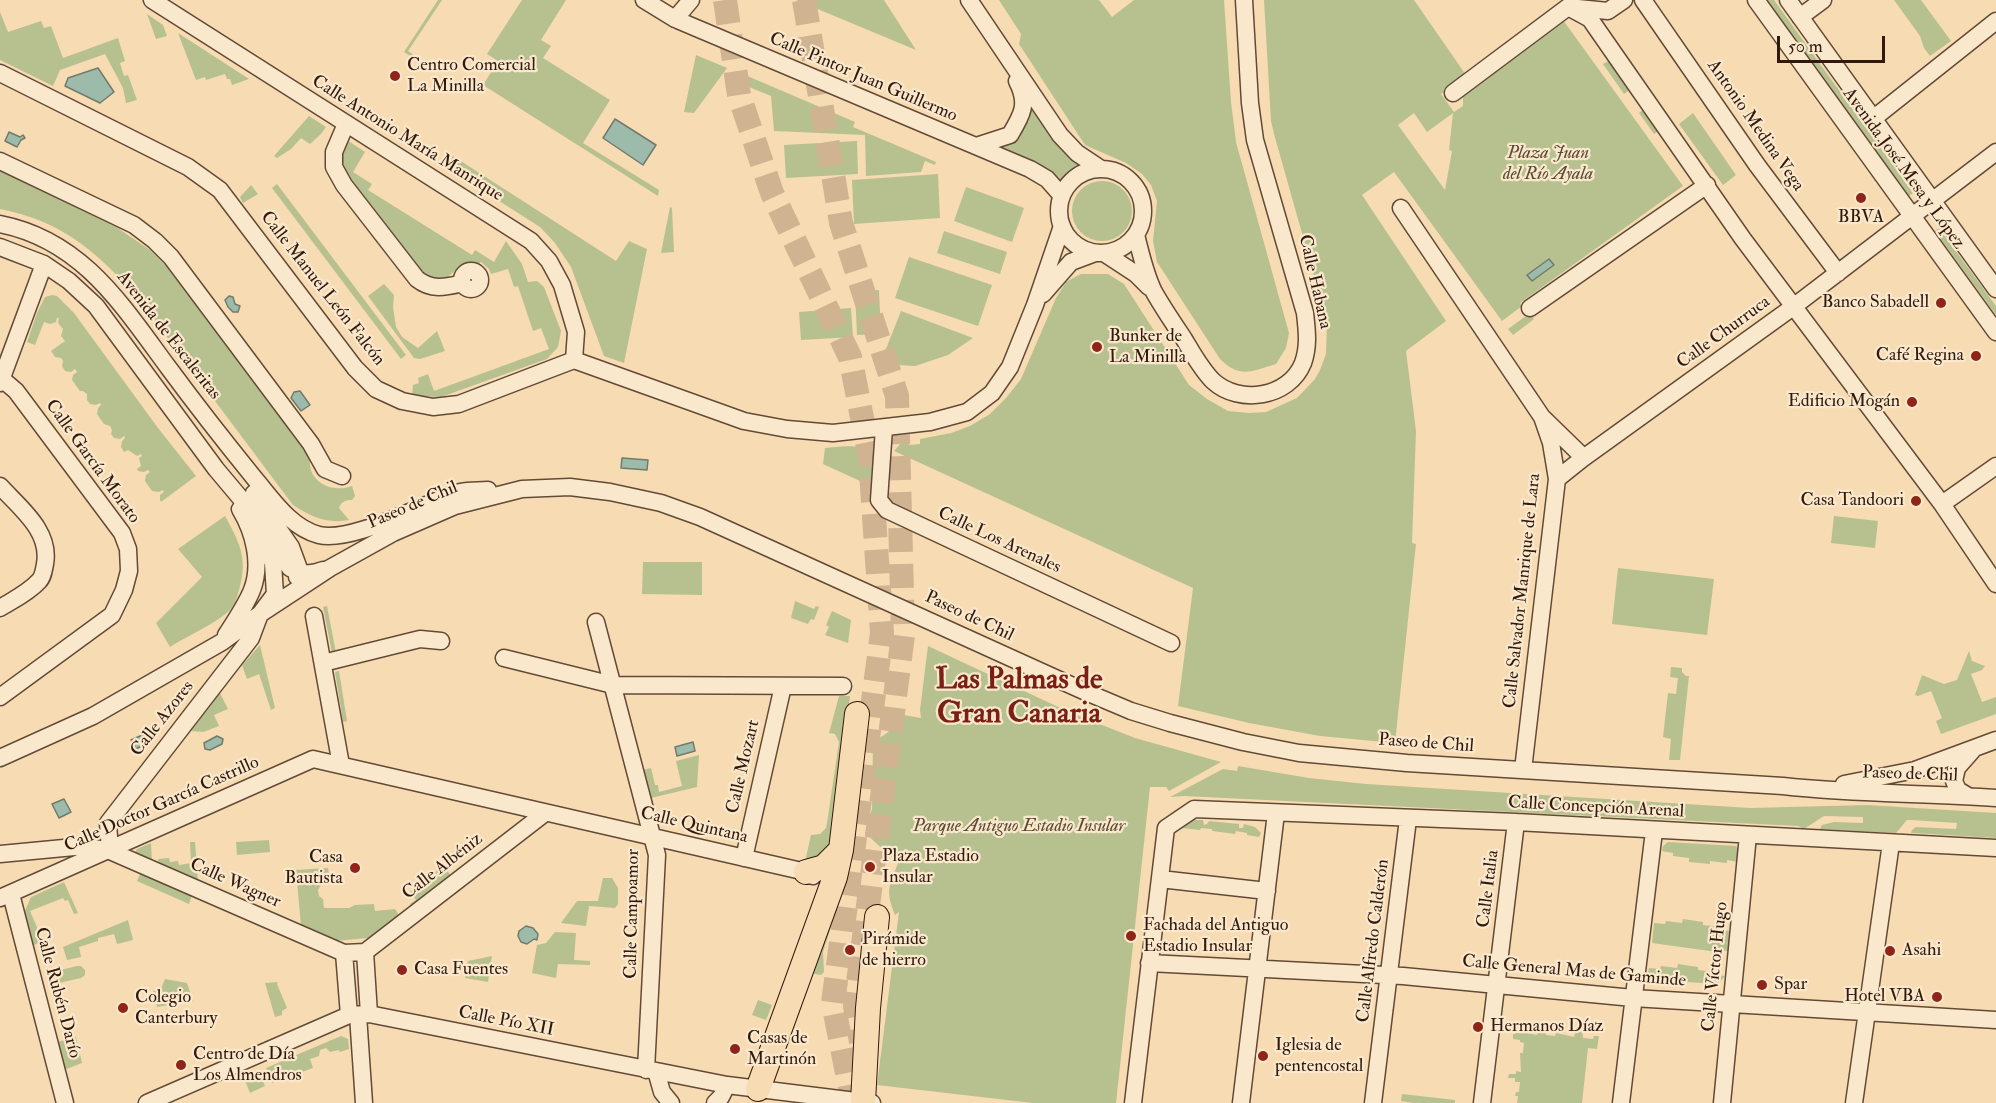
<!DOCTYPE html>
<meta charset="utf-8">
<style>
body{margin:0}
#map{position:relative;width:1996px;height:1103px;overflow:hidden;background:#f7dbb2;font-family:"IM FELL Double Pica",serif}
canvas{display:block}
.scale{position:absolute;left:1777px;top:36px;width:108px;height:27px;box-sizing:border-box;border:3px solid #32190d;border-top:0;padding-left:8px;font-size:18px;line-height:21px;white-space:nowrap;color:#32190d;-webkit-text-stroke:4px #fae8cd;paint-order:stroke}
</style>
<div id="map">
<canvas width="1996" height="1103"></canvas>
<div class="scale">50 m</div>
</div>
<script>
const ctx = document.querySelector('canvas').getContext('2d');
ctx.lineJoin = 'round';
function paint(path, color) {
  ctx.fillStyle = color;
  ctx.fill(path, 'evenodd');
}
function trace(path, color, width, dash) {
  ctx.strokeStyle = color;
  ctx.lineWidth = width;
  ctx.lineCap = dash ? 'butt' : 'round';
  ctx.setLineDash(dash || []);
  ctx.stroke(path);
}
function drawText(font, color, halo, rows, align = 'center') {
  ctx.font = font + ' "IM FELL Double Pica",serif';
  ctx.lineWidth = 4.5;
  ctx.setLineDash([]);
  ctx.textBaseline = 'middle';
  ctx.strokeStyle = halo;
  ctx.fillStyle = color;
  for (const [text, x, y, turn = 0] of rows) {
    ctx.save();
    ctx.translate(x, y);
    ctx.rotate((+turn || 0) * Math.PI / 180);
    ctx.textAlign = isNaN(turn) ? turn : align;
    if (halo) ctx.strokeText(text, 0, 0);
    ctx.fillText(text, 0, 0);
    ctx.restore();
  }
}
paint(new Path2D(`
 M 438,0 L 442,0 L 408,51 L 417,57 L 415,59 L 404,52 Z
 M 522,0 L 566,0 L 541,40 L 551,46 L 543,58 L 610,100 L 583,143 L 659,190 L 658,196 L 483,85 L 498,61 L 487,54 Z
 M 796,0 L 884,0 L 916,50 Z
 M 999,0 L 1099,0 L 1112,17 L 1134,0 L 1224,0 L 1231,102 L 1236,142 L 1289,333 L 1286,348 L 1276,364 C 1252,371 1240,379 1220,359 L 1157,262 L 1153,241 L 1157,201 L 1151,185 L 1142,174 L 1126,163 L 1085,145 L 1019,44 L 1021,34 Z
 M 1264,0 L 1414,0 L 1466,75 L 1441,94 L 1454,112 L 1463,106 L 1463,92 L 1563,20 L 1683,186 L 1520,303 L 1522,306 L 1502,321 L 1394,172 L 1362,195 L 1446,321 L 1406,351 L 1416,431 L 1412,543 L 1416,544 L 1395,743 L 1320,736 L 1249,723 L 1178,706 L 1193,588 L 894,451 L 902,442 L 908,440 L 909,445 L 920,444 L 920,439 L 951,433 L 970,426 L 990,414 L 1006,398 L 1021,379 L 1056,298 L 1066,282 L 1081,274 L 1108,274 L 1124,284 L 1189,385 L 1207,399 L 1228,411 L 1249,413 L 1266,412 L 1297,398 L 1315,379 L 1320,370 L 1326,354 L 1327,322 L 1274,134 L 1271,121 ZM 1414,113 L 1427,132 L 1453,113 L 1449,150 L 1452,151 L 1445,190 L 1398,125 Z
 M 1767,0 L 1774,0 L 1913,193 L 1909,196 Z
 M 1894,0 L 1921,0 L 1951,41 L 1930,56 L 1924,48 L 1920,36 Z
 M 0,12 L 8,32 L 41,21 L 44,28 L 51,26 L 63,58 L 118,38 L 125,61 L 120,63 L 124,76 L 128,75 L 137,100 L 126,103 L 123,88 L 105,54 L 60,70 L 53,86 L 0,60 Z
 M 147,14 L 163,25 L 167,36 L 156,39 Z
 M 178,33 L 249,79 L 232,85 L 230,79 L 227,79 L 225,74 L 206,80 L 205,77 L 196,80 Z
 M 696,55 L 727,68 L 694,113 L 684,112 Z
 M 1610,60 L 1631,89 L 1624,94 L 1603,64 Z
 M 738,72 L 855,122 L 853,127 L 936,162 L 935,165 L 925,161 L 921,172 L 866,176 L 865,135 L 774,131 L 771,96 L 732,80 Z
 M 1027,100 L 1080,165 L 1065,177 L 1058,185 L 997,147 Z
 M 1645,108 L 1661,129 L 1654,134 L 1639,113 Z
 M 1693,113 L 1736,175 L 1723,185 L 1679,124 Z
 M 309,116 L 326,127 L 321,134 L 310,144 L 301,138 L 291,149 L 277,158 L 274,156 Z
 M 347,140 L 365,152 L 353,172 L 372,184 L 368,190 L 472,255 L 475,250 L 494,262 L 506,241 L 522,264 L 528,282 L 537,281 L 544,287 L 561,331 L 558,347 L 547,359 L 441,397 L 412,396 L 413,385 L 419,383 L 418,378 L 428,374 L 434,391 L 549,349 L 541,328 L 533,331 L 518,286 L 514,287 L 508,269 L 491,274 L 489,269 L 481,262 L 479,264 C 463,259 457,271 445,279 L 433,279 L 425,275 L 348,177 C 341,163 341,154 347,140 Z
 M 857,141 L 858,174 L 786,178 L 784,145 Z
 M 453,156 L 616,261 L 629,241 L 647,249 L 624,363 L 604,356 L 571,267 L 555,243 L 540,227 L 446,167 Z
 M 0,171 L 116,227 L 150,250 L 166,266 L 310,458 C 307,481 331,494 352,486 L 355,496 L 352,500 C 345,500 342,501 339,508 L 349,520 C 327,524 311,517 293,505 L 134,293 C 93,249 61,221 0,209 Z
 M 938,174 L 940,218 L 854,224 L 852,180 Z
 M1072 211a30 30 0 1 1 60 0a30 30 0 1 1-60 0Z
 M 277,184 L 406,355 L 401,359 L 272,188 Z
 M 251,185 L 258,194 L 243,203 L 240,197 Z
 M 966,187 L 1024,208 L 1012,242 L 954,221 Z
 M 670,207 L 672,208 L 674,252 L 661,253 Z
 M 1939,228 L 1996,306 L 1996,315 L 1935,231 Z
 M 944,231 L 1007,252 L 1000,274 L 937,253 Z
 M 909,257 L 992,285 L 978,326 L 895,298 Z
 M 384,284 L 394,295 L 393,307 L 396,327 L 402,337 L 418,348 L 437,331 L 445,351 L 420,359 L 414,358 L 368,296 Z
 M 879,290 L 881,334 L 857,335 L 855,291 Z
 M 52,295 L 57,296 L 74,313 L 158,428 L 196,476 L 161,502 L 160,500 L 160,495 L 164,492 L 163,490 L 159,492 L 152,491 L 145,481 L 146,475 L 150,472 L 148,470 L 144,472 L 138,471 L 137,469 L 141,466 L 139,458 L 142,456 L 141,454 L 137,456 L 128,450 L 124,452 L 121,447 L 122,441 L 125,438 L 124,436 L 120,439 L 114,438 L 111,434 L 112,430 L 110,426 L 104,424 L 97,414 L 98,408 L 101,405 L 100,403 L 96,405 L 90,404 L 87,400 L 87,394 L 83,391 L 80,391 L 72,380 L 73,375 L 77,372 L 75,369 L 71,372 L 65,371 L 62,366 L 63,361 L 61,358 L 55,357 L 51,351 L 65,341 L 61,336 L 63,329 L 58,323 L 59,318 L 57,318 L 56,322 L 50,324 L 44,322 L 35,345 L 27,342 L 37,313 L 45,297 Z
 M 851,308 L 853,337 L 801,340 L 799,312 Z
 M 901,311 L 973,338 L 948,355 L 915,366 L 880,364 Z
 M 1530,313 L 1534,319 L 1513,335 L 1508,329 Z
 M 825,448 C 841,447 865,441 873,459 L 871,486 L 823,464 Z
 M 225,516 C 240,543 248,559 239,590 C 237,598 235,605 229,611 C 215,624 187,636 170,647 L 156,623 L 202,577 L 178,549 Z
 M 1834,516 L 1878,521 L 1875,548 L 1831,543 Z
 M 643,562 L 702,562 L 702,595 L 642,594 Z
 M 1618,568 L 1714,579 L 1707,635 L 1612,624 Z
 M 795,601 L 814,609 L 816,606 L 819,607 L 814,620 L 811,619 L 808,624 L 791,618 Z
 M 327,606 L 336,653 L 332,653 L 323,607 Z
 M 832,611 L 851,620 L 848,643 L 825,635 L 829,627 L 826,625 Z
 M 260,645 L 275,708 L 271,710 L 259,674 L 247,679 L 242,665 Z
 M 928,646 L 1069,712 L 1135,738 L 1221,762 L 1169,791 L 1166,787 L 1150,787 L 1116,1103 L 1033,1103 L 877,1085 L 899,912 L 895,915 C 885,890 889,887 898,863 L 865,833 L 872,809 L 873,741 C 888,735 893,727 903,715 L 921,718 L 920,710 Z
 M 1969,651 L 1972,661 L 1985,666 L 1982,670 L 1971,674 L 1982,702 L 1996,697 L 1996,714 L 1941,734 L 1936,721 L 1942,718 L 1931,691 L 1918,696 L 1915,695 L 1922,675 L 1944,684 L 1957,680 Z
 M 1671,667 L 1682,668 L 1682,672 L 1686,676 L 1689,676 L 1680,760 L 1669,760 L 1671,739 L 1663,737 L 1668,693 L 1676,694 L 1678,678 L 1670,677 Z
 M 339,671 L 347,721 L 343,722 L 335,672 Z
 M 220,693 L 228,709 L 214,715 L 219,726 L 203,732 L 191,731 Z
 M 839,696 L 850,696 L 834,837 L 825,853 L 805,862 L 811,835 L 820,834 L 826,828 L 827,823 L 839,742 L 835,734 L 829,733 Z
 M 699,755 L 697,787 L 651,798 L 643,770 L 651,768 L 655,785 L 658,785 L 659,792 L 682,786 L 676,761 Z
 M 1238,766 L 1309,778 L 1366,784 L 1750,808 L 1867,805 L 1996,813 L 1996,838 L 1911,833 L 1912,830 L 1916,827 L 1956,829 L 1957,823 L 1911,820 L 1907,820 L 1896,833 L 1820,829 L 1822,825 L 1834,822 L 1863,823 L 1863,817 L 1824,816 L 1804,829 L 1798,826 L 1184,796 L 1170,797 L 1223,769 L 1237,771 Z
 M 1195,818 L 1196,820 L 1203,820 L 1204,825 L 1207,824 L 1209,821 L 1239,824 L 1239,828 L 1243,828 L 1244,824 L 1255,827 L 1261,833 L 1259,837 L 1247,835 L 1247,833 L 1236,831 L 1235,834 L 1212,831 L 1212,829 L 1201,828 L 1200,830 L 1181,828 L 1181,822 Z
 M 269,840 L 270,852 L 237,855 L 236,842 Z
 M 190,842 L 195,842 L 198,882 L 159,865 L 158,859 L 169,858 L 170,862 L 178,861 L 179,865 L 191,863 Z
 M 1668,842 L 1736,846 L 1739,851 L 1738,862 L 1727,860 L 1727,863 L 1710,861 L 1710,864 L 1689,862 L 1689,858 L 1673,856 L 1673,853 L 1662,851 L 1663,846 Z
 M 151,843 L 152,861 L 135,853 L 137,849 Z
 M 444,866 L 451,876 L 412,906 L 410,904 L 416,900 L 410,892 L 424,882 L 423,880 Z
 M 328,868 L 329,875 L 324,876 L 325,884 L 321,885 L 318,890 L 319,896 L 323,899 L 324,908 L 349,908 L 355,905 L 374,904 L 375,911 L 395,909 L 399,915 L 368,938 L 335,941 L 301,926 L 296,870 Z
 M 141,872 L 192,895 L 189,904 L 137,881 Z
 M 603,878 L 612,878 L 618,888 L 618,904 L 615,908 L 589,906 L 586,926 L 561,923 L 577,901 L 598,901 Z
 M 64,882 L 78,913 L 74,914 L 68,900 L 65,901 L 63,898 L 30,911 L 43,941 L 32,946 L 24,913 L 31,897 Z
 M 1683,919 L 1703,922 L 1703,925 L 1720,927 L 1720,930 L 1730,931 L 1728,951 L 1718,950 L 1717,952 L 1652,943 L 1654,923 L 1665,924 L 1666,921 L 1682,923 Z
 M 128,920 L 133,940 L 117,944 L 114,934 L 98,938 L 98,941 L 79,947 L 81,957 L 67,960 L 63,947 Z
 M 830,922 L 831,927 L 823,952 L 824,972 L 821,975 L 809,973 Z
 M 555,932 L 576,933 L 574,960 L 590,961 L 590,965 L 558,964 L 556,978 L 532,973 L 537,945 L 546,943 Z
 M 492,956 L 488,982 L 465,978 L 468,961 Z
 M 1678,964 L 1698,967 L 1698,970 L 1715,972 L 1714,975 L 1725,976 L 1718,984 L 1654,980 L 1648,973 L 1649,968 L 1660,969 L 1661,966 L 1677,968 Z
 M 77,966 L 81,966 L 85,970 L 85,975 L 81,978 L 54,984 L 50,981 L 50,976 L 53,972 Z
 M 165,979 L 187,983 L 193,1001 L 157,1007 L 153,991 L 161,989 Z
 M 278,982 L 277,984 L 287,1008 L 282,1011 L 282,1015 L 275,1017 L 265,983 Z
 M 758,1000 L 772,1005 L 766,1020 L 752,1015 Z
 M 1541,1023 L 1545,1023 L 1546,1035 L 1555,1036 L 1556,1033 L 1574,1037 L 1575,1033 L 1578,1032 L 1578,1025 L 1582,1026 L 1583,1038 L 1593,1039 L 1594,1036 L 1599,1036 L 1597,1049 L 1588,1048 L 1582,1103 L 1517,1103 L 1518,1096 L 1515,1096 L 1516,1092 L 1519,1092 L 1520,1082 L 1515,1082 L 1515,1078 L 1508,1078 L 1509,1074 L 1516,1074 L 1516,1071 L 1521,1072 L 1520,1053 L 1523,1053 L 1524,1043 L 1520,1042 L 1520,1040 L 1513,1039 L 1513,1034 L 1515,1034 L 1516,1031 L 1537,1035 Z
 M 341,1036 L 348,1039 L 349,1049 L 340,1052 L 339,1050 L 330,1052 L 326,1048 L 320,1050 L 319,1056 L 310,1059 L 313,1068 L 272,1083 L 266,1068 Z
 M 76,1037 L 82,1063 L 64,1070 L 57,1042 Z
 M 259,1072 L 265,1086 L 250,1093 L 244,1078 Z
 M 1402,1094 L 1455,1100 L 1455,1103 L 1413,1103 L 1401,1101 Z`), '#b7c190');
const water = new Path2D(`
 M 98,68 L 114,92 L 100,103 L 65,86 L 68,78 Z
 M 615,119 L 656,145 L 643,165 L 603,138 Z
 M 9,132 L 20,137 L 23,135 L 25,138 L 21,140 L 17,147 L 5,141 Z
 M 1549,259 L 1554,265 L 1532,281 L 1527,275 Z
 M 229,296 L 233,297 L 235,304 L 240,306 L 238,312 L 233,312 L 228,307 L 225,300 Z
 M 300,391 L 310,405 L 301,411 L 291,398 L 294,392 Z
 M 622,458 L 648,460 L 647,470 L 621,468 Z
 M 149,732 L 153,740 L 136,749 L 131,740 Z
 M 217,736 L 223,739 L 222,744 L 210,750 L 205,749 L 204,743 Z
 M 693,742 L 695,751 L 677,756 L 675,747 Z
 M 64,799 L 71,812 L 59,818 L 52,804 Z
 M 526,926 L 533,928 L 538,934 L 537,940 L 534,939 L 527,944 L 521,942 L 518,936 L 519,931 Z`);
paint(water, '#9dbbab');
trace(water, '#727a6c', 1.5);
trace(new Path2D(`
 M 725,0 L 739,95 L 772,193 L 850,357 L 870,458 L 882,633 L 833,1003 L 853,1103
 M 804,0 L 841,223 L 897,396 L 903,635 L 855,1006 L 861,1042`), '#d0b491', 24, [24, 12]);
const minor = new Path2D(`
 M 152,0 L 531,241 L 549,261 L 562,285 L 576,332 L 574,360
 M 644,0 L 675,19 L 1030,169 L 1047,179 L 1062,196
 M 969,0 L 1060,135 L 1077,153 L 1101,169
 M 1643,0 L 1757,165 L 1838,273
 M 1756,0 L 1996,332
 M 1788,0 L 1996,289
 M 1568,7 L 1590,19 L 1743,239 L 1942,504 L 1996,584
 M 1800,17 L 1823,0
 M 675,19 L 691,0
 M 0,73 L 188,167 L 220,190 L 355,368 L 376,389 L 402,401 L 433,407 L 459,404 L 574,360 L 744,421 L 787,429 L 833,433 L 930,422 L 967,412 L 992,393 L 1010,367 L 1035,305 L 1062,226
 M 1453,93 L 1568,7 L 1608,11 L 1624,0
 M 1874,118 L 1996,21
 M 346,124 L 334,152 L 334,167 L 344,185 L 417,279 C 432,291 446,287 463,283
 M 976,146 L 1010,135 C 1022,115 1029,104 1017,81
 M 0,161 L 134,225 L 155,241 L 171,257 L 311,444 L 325,469 L 342,476
 M1059 211a42 42 0 1 1 84 0a42 42 0 1 1-84 0Z
 M 1401,208 L 1542,417 L 1578,452 L 1582,459
 M 0,224 C 82,240 122,305 168,367 C 196,405 225,442 255,479 C 272,499 291,528 319,535 C 349,542 409,511 439,500 C 446,497 454,493 461,492 C 470,490 479,491 488,490
 M 1136,235 C 1141,254 1145,274 1154,292 C 1163,308 1174,324 1184,339 C 1193,354 1201,369 1213,381 C 1239,405 1289,398 1303,363 C 1309,346 1307,331 1305,313 L 1255,140 L 1250,103 L 1244,0
 M 0,247 L 44,264 L 69,281 L 96,306 L 216,469 L 253,513 L 290,568 C 302,574 311,575 323,570
 M 1104,253 L 1136,274 L 1149,287
 M462 280a9 9 0 1 1 18 0a9 9 0 1 1-18 0Z
 M 1043,294 L 1071,262 L 1095,253
 M 1530,308 L 1707,185
 M 0,383 L 44,264
 M 884,428 L 879,500 L 887,510 L 1171,643
 M 1557,479 L 1582,459 L 1793,307 L 1996,152
 M 0,486 C 20,508 51,531 45,564 C 44,570 43,577 39,581 C 28,593 13,600 0,608
 M 254,493 L 291,547 L 298,566 L 297,577
 M 1942,504 L 1996,466
 M 314,616 L 341,765
 M 596,622 L 657,855 L 646,1070
 M 226,635 C 235,621 246,605 252,590 C 262,564 254,532 240,509
 M 504,658 L 613,685 L 843,686
 M 323,663 L 420,639 L 441,641
 M 0,697 L 112,615 L 124,590 L 129,571 L 128,549 L 122,533 L 16,391 L 2,379
 M 0,758 L 93,716 L 222,642 L 260,614 L 330,568 L 393,533 L 455,506 L 522,489 L 570,487 L 610,492 L 661,503 L 700,517 L 1086,692 L 1131,711 L 1170,723 L 1243,742 L 1299,753 L 1407,763 L 1783,786 C 1854,794 1925,793 1996,798
 M 1523,770 L 1557,479 L 1551,443 L 1542,417
 M 1844,784 L 1915,770 L 1996,740
 M 1968,796 L 1958,790 L 1954,781 L 1957,768 L 1972,751
 M 110,851 L 108,823 L 251,638 L 260,614 L 275,594 L 273,563 L 265,543
 M 0,854 L 85,846 L 110,851 L 344,953 L 365,952
 M 744,858 L 783,686
 M 1160,879 L 1267,891
 M 11,894 L 65,1103
 M 0,898 L 313,759 L 806,872 L 813,876
 M 365,952 L 545,813
 M 365,952 L 369,1014
 M 344,953 L 349,1015
 M 1149,963 L 1403,976 L 1633,998 L 1996,1020
 M 358,1015 L 364,1103
 M 656,1071 L 662,1092 L 671,1103
 M 147,1103 L 349,1015 L 369,1014 L 727,1085 L 872,1103
 M 715,1103 L 721,1097 L 727,1085
 M 1133,1103 L 1166,828 L 1194,809 L 1516,822 L 1996,848
 M 1241,1103 L 1276,813
 M 1373,1103 L 1408,819
 M 1482,1103 L 1516,822
 M 1621,1103 L 1654,831
 M 1722,1103 L 1748,835
 M 1854,1103 L 1891,843`);
const highway = new Path2D(`
 M 806,872 L 824,867 L 841,850
 M 758,1089 L 835,877 L 841,850 L 857,714
 M 863,1102 L 868,1008 L 877,917`);
trace(minor, '#634a36', 19);
trace(highway, '#32190d', 26);
trace(minor, '#fae8cd', 16);
trace(highway, '#f7dbb2', 24);
for (const [x, y, r, color] of [
 [395,76,6,"#8f2418"],
 [1861,198,6,"#8f2418"],
 [1941,303,6,"#8f2418"],
 [1097,347,6,"#8f2418"],
 [1976,356,6,"#8f2418"],
 [1912,402,6,"#8f2418"],
 [1916,501,6,"#8f2418"],
 [870,867,6,"#8f2418"],
 [355,868,6,"#8f2418"],
 [1131,936,6,"#8f2418"],
 [850,950,6,"#8f2418"],
 [1890,951,6,"#8f2418"],
 [402,970,6,"#8f2418"],
 [1762,985,6,"#8f2418"],
 [1937,997,6,"#8f2418"],
 [123,1008,6,"#8f2418"],
 [1478,1027,6,"#8f2418"],
 [735,1049,6,"#8f2418"],
 [1263,1056,6,"#8f2418"],
 [181,1065,6,"#8f2418"]
]) {
  const dot = new Path2D();
  dot.arc(x, y, r, 0, 2 * Math.PI);
  ctx.fillStyle = color;
  ctx.fill(dot);
  trace(dot, '#fae8cd', 2);
}
drawText('18px', '#32190d', '#fae8cd', [
 ["Centro Comercial",407,66],
 ["La Minilla",407,87],
 ["BBVA",1861,218,"center"],
 ["Banco Sabadell",1929,303,"right"],
 ["Bunker de",1109,337],
 ["La Minilla",1109,358],
 ["Café Regina",1964,356,"right"],
 ["Edificio Mogán",1900,402,"right"],
 ["Casa Tandoori",1904,501,"right"],
 ["Plaza Estadio",882,857],
 ["Insular",882,878],
 ["Casa",343,858,"right"],
 ["Bautista",343,879,"right"],
 ["Fachada del Antiguo",1143,926],
 ["Estadio Insular",1143,947],
 ["Pirámide",862,940],
 ["de hierro",862,961],
 ["Asahi",1902,951],
 ["Casa Fuentes",414,970],
 ["Spar",1774,985],
 ["Hotel VBA",1925,997,"right"],
 ["Colegio",135,998],
 ["Canterbury",135,1019],
 ["Hermanos Díaz",1490,1027],
 ["Casas de",747,1039],
 ["Martinón",747,1060],
 ["Iglesia de",1275,1046],
 ["pentencostal",1275,1067],
 ["Centro de Día",193,1055],
 ["Los Almendros",193,1076]
], 'left');
drawText('18px', '#32190d', '#fae8cd', [
 ["Calle Pintor Juan Guillermo",863,78,23],
 ["Antonio Medina Vega",1755,126,55],
 ["Calle Antonio María Manrique",407,139,32],
 ["Avenida José Mesa y López",1903,169,54],
 ["Calle Habana",1314,282,77],
 ["Calle Manuel León Falcón",322,289,52],
 ["Calle Churruca",1724,333,-36],
 ["Avenida de Escaleritas",168,336,52],
 ["Calle García Morato",92,462,54],
 ["Paseo de Chil",413,506,-23],
 ["Calle Los Arenales",999,541,25],
 ["Calle Salvador Manrique de Lara",1523,591,-84],
 ["Paseo de Chil",969,617,25],
 ["Calle Azores",163,719,-52],
 ["Paseo de Chil",1426,744,4],
 ["Calle Mozart",744,767,-77],
 ["Paseo de Chil",1910,775,2],
 ["Calle Doctor García Castrillo",162,805,-24],
 ["Calle Concepción Arenal",1596,808,3],
 ["Calle Quintana",694,826,13],
 ["Calle Albéniz",443,867,-38],
 ["Calle Wagner",235,884,24],
 ["Calle Italia",1489,889,-83],
 ["Calle Campoamor",633,914,-89],
 ["Calle Alfredo Calderón",1374,941,-83],
 ["Calle Víctor Hugo",1716,967,-84],
 ["Calle General Mas de Gaminde",1574,972,5],
 ["Calle Rubén Darío",57,993,75],
 ["Calle Pío XII",506,1022,11]
]);
drawText('italic 18px', '#5a4b34', '#fae8cd', [
 ["Plaza Juan",1548,154],
 ["del Río Ayala",1548,175],
 ["Parque Antiguo Estadio Insular",1019,827]
]);
drawText('bold 30px', '#7a1f14', '#fae8cd', [
 ["Las Palmas de",1019,682],
 ["Gran Canaria",1019,716]
]);
</script>
